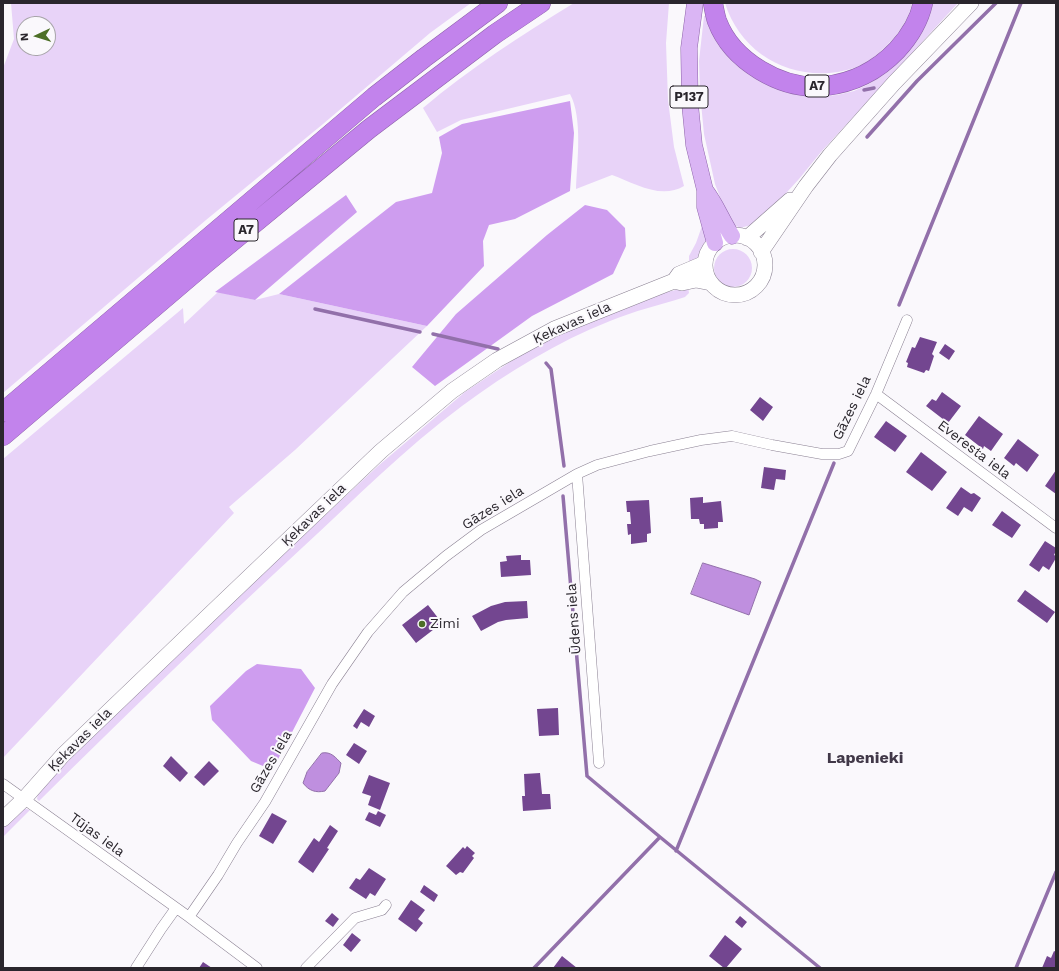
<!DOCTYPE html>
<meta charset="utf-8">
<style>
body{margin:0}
#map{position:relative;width:1059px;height:971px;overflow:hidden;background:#faf8fc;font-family:"Work Sans",sans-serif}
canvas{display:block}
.frame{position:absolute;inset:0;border:4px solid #2a262d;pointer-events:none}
.north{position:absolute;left:16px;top:16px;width:40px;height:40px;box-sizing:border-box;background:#faf8fc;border:1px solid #a7a4a9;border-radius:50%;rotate:266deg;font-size:11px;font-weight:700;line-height:16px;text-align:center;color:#2a262d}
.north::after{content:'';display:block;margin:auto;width:14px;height:18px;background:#4d6f27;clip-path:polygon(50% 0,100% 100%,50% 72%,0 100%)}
</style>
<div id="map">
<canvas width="1059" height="971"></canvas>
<div class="frame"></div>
<div class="north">N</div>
</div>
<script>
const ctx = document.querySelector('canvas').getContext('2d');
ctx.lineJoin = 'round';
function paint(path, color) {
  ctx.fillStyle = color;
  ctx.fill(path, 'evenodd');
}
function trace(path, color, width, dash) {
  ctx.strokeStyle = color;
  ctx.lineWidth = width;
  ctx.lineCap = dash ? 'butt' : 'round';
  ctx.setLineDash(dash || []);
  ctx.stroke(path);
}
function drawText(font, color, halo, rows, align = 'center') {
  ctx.font = font + ' "Work Sans",sans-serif';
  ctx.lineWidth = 4;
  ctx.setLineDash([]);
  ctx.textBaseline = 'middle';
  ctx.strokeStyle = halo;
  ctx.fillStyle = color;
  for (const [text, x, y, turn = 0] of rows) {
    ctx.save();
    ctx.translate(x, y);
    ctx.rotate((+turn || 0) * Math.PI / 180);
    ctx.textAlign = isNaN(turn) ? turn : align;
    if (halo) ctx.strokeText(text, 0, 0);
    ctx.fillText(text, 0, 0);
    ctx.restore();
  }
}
paint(new Path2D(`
 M 11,3 L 471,3 L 430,33 L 323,124 L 206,220 L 3,393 L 3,68 L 14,39 ZM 24,24 L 48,24 L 48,48 L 24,48 Z
 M 574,3 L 669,3 L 666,43 L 668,100 L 674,147 L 684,186 C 661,200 634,183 612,175 L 576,189 C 577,162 583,118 570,94 L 461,120 L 437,132 L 423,108 C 470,68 522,35 574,3 Z
 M 725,3 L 912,3 C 910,18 895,39 883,49 C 879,53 874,57 869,61 C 860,67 848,70 838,72 C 788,80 740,52 725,3 Z
 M 931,3 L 958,3 L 821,152 L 799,179 L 765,216 L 751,225 L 740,228 L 733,224 L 726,213 L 715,184 L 704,134 L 700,93 L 699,61 L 704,16 L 707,16 L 765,83 L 794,94 L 814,97 L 837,95 L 854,91 L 869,84 L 893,67 L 912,47 Z
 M 702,226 L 707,235 L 706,243 L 698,260 L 689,265 L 689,256 L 696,243 Z
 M714 268a19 19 0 1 1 38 0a19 19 0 1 1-38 0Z
 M 688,287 L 689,293 L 685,297 C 660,305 634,311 610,321 C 557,342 508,372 462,406 C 405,448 355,499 303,547 C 213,630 126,715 39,801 L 37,799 L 38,793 L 88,739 L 295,543 L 378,466 L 465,392 L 525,352 L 557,334 L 655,295 Z
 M 218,292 L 255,300 L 279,294 L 427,326 L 295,450 L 229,507 L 234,513 L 3,758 L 3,459 L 183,308 L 184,324 Z
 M 23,808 L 30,810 L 3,837 L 3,823 Z`), '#e8d3f8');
paint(new Path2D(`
 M 570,101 L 574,133 L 570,191 L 515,219 L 489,225 L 483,241 L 484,266 L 427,326 L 279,294 L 396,202 L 432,193 L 442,153 L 439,137 L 462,124 Z
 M 346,195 L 357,212 L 255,300 L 215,292 Z
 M 585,205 L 607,210 L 625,228 L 626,246 L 613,274 L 532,316 L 435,386 L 412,367 L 456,314 L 547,235 Z
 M 257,664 L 301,669 L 315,688 L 275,765 L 263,766 L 251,761 L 212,720 L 210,706 L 246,671 Z`), '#ce9def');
const water = new Path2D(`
 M 703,563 L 755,579 L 761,582 L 749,615 L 691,594 Z
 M 322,753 C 331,751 336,758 341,763 L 339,773 L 325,791 C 316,793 309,791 303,783 L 307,772 Z`);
paint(water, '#bf8fdf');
trace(water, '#9270aa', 1);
trace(new Path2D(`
 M 864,90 L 874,88
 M 867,137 L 917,81 L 996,3
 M 899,305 L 1021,3
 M 315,309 L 420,332
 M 433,334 L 498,349
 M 546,363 L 551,369 L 564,466
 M 563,496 L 587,776 L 660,837
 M 676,851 L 834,463
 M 534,968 L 660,837 L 820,968
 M 1016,968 L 1056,872`), '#9270aa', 3.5);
paint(new Path2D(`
 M 920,337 L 937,342 L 932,354 L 934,356 L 929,371 L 926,370 L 924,373 L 907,367 L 908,363 L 906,362 L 912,347 L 915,348 Z
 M 945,344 L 955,351 L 949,360 L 939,353 Z
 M 942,392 L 961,406 L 948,423 L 926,406 L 932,399 L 936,401 Z
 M 760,397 L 773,407 L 763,421 L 750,410 Z
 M 979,416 L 1003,434 L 991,451 L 984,446 L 983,449 L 965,435 Z
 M 886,421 L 907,436 L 895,452 L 874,437 Z
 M 1018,439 L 1039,455 L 1027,472 L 1016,463 L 1014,466 L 1004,458 Z
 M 921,452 L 947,472 L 932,491 L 906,472 Z
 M 764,467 L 786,470 L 785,480 L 776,479 L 774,490 L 761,488 Z
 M 1056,470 L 1056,494 L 1045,486 Z
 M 961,487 L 971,494 L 974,493 L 981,498 L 972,512 L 964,507 L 958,516 L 946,508 Z
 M 703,497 L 703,503 L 721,501 L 723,522 L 718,522 L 718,528 L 704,529 L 704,524 L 700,524 L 699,519 L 691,519 L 690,498 Z
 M 649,500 L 651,533 L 647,534 L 647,542 L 631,544 L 631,534 L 628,535 L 627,524 L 631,524 L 630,512 L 627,512 L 626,501 Z
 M 1002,511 L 1021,525 L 1012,538 L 992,525 Z
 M 1045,541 L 1056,548 L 1056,551 L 1054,555 L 1056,556 L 1056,558 L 1049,570 L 1043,566 L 1039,572 L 1029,565 Z
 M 521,555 L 521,560 L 530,560 L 531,575 L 501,577 L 500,562 L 507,561 L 506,556 Z
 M 1025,590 L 1055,612 L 1047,623 L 1017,601 Z
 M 527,601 L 528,618 L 506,620 L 498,622 L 481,631 L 472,616 L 491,606 L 505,602 Z
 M 428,605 L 442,623 L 416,643 L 402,625 Z
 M 558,708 L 559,735 L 539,736 L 537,709 Z
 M 364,709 L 375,716 L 369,727 L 361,722 L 357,729 L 353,726 Z
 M 354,743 L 367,751 L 359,764 L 346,755 Z
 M 171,756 L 188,773 L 180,782 L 163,766 Z
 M 209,761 L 219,771 L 204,786 L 194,777 Z
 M 540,773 L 542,794 L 550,794 L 551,809 L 523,811 L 522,796 L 525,796 L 524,774 Z
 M 369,775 L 390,783 L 380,810 L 368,805 L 371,796 L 362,793 Z
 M 378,811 L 386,815 L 380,827 L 365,820 L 369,812 L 376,815 Z
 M 272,813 L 287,821 L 273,844 L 259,836 Z
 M 330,825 L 338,831 L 327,848 L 329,849 L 313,873 L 298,862 L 314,838 L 319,842 Z
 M 467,846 L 475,853 L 472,856 L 474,858 L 463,873 L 460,872 L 456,875 L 446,866 L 463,847 L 465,849 Z
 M 369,868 L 386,879 L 375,896 L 370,893 L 366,899 L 349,888 L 356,878 L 360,880 Z
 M 424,885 L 438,895 L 434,902 L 420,892 Z
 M 411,900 L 425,910 L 418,919 L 423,923 L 416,932 L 398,919 Z
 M 332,913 L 339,919 L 333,927 L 325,921 Z
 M 740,916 L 747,922 L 742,928 L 735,922 Z
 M 352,933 L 361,940 L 351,952 L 343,945 Z
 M 725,935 L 742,949 L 726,968 L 724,968 L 709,956 Z
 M 1054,951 L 1056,952 L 1056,968 L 1042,968 L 1047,956 L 1051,958 Z
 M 562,956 L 577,968 L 553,968 Z
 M 203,962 L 212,968 L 199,968 Z`), '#734690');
const street = new Path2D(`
 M 876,394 L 1056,528
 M 577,474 L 599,763
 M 3,784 L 189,917 L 257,968
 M 189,917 L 218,875 L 237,843 L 265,802 L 332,684 L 368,632 L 403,592 L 446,556 L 481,530 L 577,474 L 597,465 L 650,451 L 701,440 L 732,436 L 772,445 L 822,454 L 839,454 L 848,451 L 876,394 L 907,320
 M 136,968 L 161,929 L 176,908
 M 306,968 L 355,918 L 382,910 L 386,905`);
const secondary = new Path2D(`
 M705 265a30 30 0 1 1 60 0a30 30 0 1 1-60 0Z
 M 747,238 L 790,200
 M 761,252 L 806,186 L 830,155 L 894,83 L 971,3
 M 674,281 L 682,283 L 696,280 L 711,283
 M 3,819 L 24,799 L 63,755 L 207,617 L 381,451 L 452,391 L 497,360 L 554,329 L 674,281 L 679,274 L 705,263`);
const primary = new Path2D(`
 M 695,3 L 689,48 L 690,104 L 694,145 L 705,190 L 705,207 L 715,243
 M 705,190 C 716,204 722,221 732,236`);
const highway = new Path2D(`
 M 713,3 C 714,9 715,15 717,21 C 732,61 782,91 825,86 C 853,83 877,71 897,50 C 909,37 919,21 923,3
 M 3,412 L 374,97 L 424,58 L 498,3
 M 3,436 L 205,264 L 369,129 L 495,34 L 541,3`);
trace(street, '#8a8092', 11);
trace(secondary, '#8a8092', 16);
trace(primary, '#8d62a9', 17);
trace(highway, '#8d62a9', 20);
trace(street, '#fff', 10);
trace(secondary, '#fff', 15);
trace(primary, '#dab5f4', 16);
trace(highway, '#c283ec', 19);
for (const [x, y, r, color] of [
 [422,624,4,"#4d6f27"]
]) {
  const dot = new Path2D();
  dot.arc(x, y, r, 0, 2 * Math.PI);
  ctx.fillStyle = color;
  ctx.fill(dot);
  trace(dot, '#faf8fc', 1.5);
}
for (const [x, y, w] of [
 [817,86,24],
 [689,97,38],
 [246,230,24]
]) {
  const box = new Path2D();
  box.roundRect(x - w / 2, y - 11, w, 22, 3);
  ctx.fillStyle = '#faf8fc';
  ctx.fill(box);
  trace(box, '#2a262d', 1);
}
drawText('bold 13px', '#2a262d', null, [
 ["A7",817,86],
 ["P137",689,97],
 ["A7",246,230]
]);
drawText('14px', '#2a262d', '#faf8fc', [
 ["Ķekavas iela",572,323,-24],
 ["Gāzes iela",852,408,-64],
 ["Everesta iela",974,450,37],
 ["Gāzes iela",493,508,-32],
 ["Ķekavas iela",314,515,-44],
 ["Ūdens iela",574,619,-94],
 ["Ķekavas iela",80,740,-45],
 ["Gāzes iela",271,762,-60],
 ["Tūjas iela",97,835,36]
]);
drawText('14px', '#2a262d', '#faf8fc', [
 ["Zimi",430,624]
], 'left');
drawText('bold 16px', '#413848', '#faf8fc', [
 ["Lapenieki",865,758]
]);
</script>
